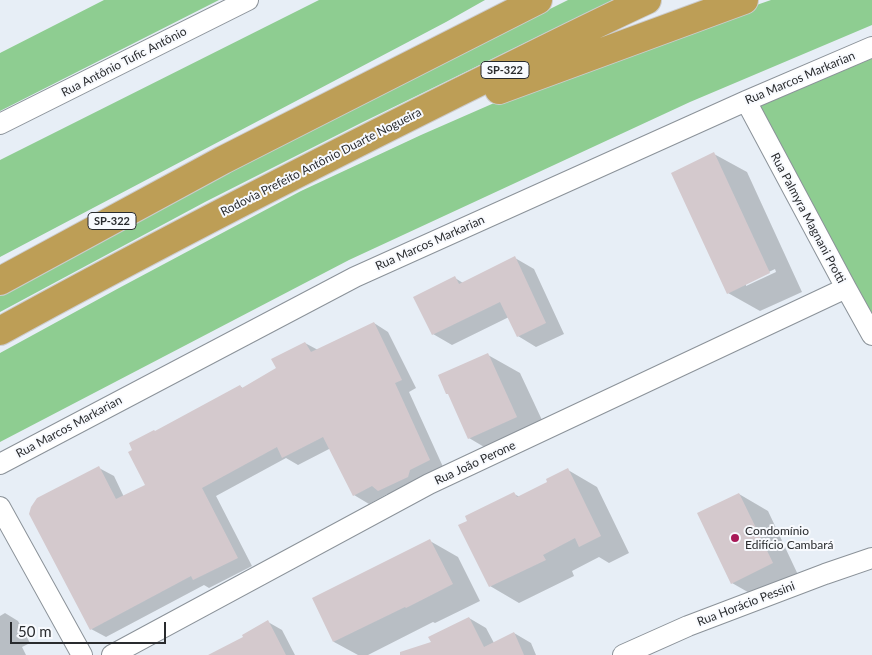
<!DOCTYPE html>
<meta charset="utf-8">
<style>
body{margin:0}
#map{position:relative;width:872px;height:655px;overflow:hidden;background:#e7eef6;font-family:Lato,sans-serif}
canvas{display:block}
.scale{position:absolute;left:10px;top:622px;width:156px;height:22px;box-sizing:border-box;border:2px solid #292b2e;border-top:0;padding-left:6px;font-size:15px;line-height:18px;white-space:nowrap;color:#292b2e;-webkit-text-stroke:4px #f8fafe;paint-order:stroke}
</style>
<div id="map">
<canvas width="872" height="655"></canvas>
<div class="scale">50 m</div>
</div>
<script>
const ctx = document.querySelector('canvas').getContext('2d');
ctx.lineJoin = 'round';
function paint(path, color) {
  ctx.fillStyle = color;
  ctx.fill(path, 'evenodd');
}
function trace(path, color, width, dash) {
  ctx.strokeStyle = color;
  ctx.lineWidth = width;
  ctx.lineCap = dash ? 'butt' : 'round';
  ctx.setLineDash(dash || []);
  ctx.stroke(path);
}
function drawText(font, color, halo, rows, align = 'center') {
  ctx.font = font + ' Lato,sans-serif';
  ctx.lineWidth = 4;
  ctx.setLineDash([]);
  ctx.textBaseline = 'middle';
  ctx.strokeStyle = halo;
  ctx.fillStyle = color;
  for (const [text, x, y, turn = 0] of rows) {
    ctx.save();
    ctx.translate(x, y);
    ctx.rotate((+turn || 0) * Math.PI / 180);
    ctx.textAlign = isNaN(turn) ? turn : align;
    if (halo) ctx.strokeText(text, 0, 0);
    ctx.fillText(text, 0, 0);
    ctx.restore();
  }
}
paint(new Path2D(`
 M 104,0 L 219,0 L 0,111 L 0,53 Z
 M 319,0 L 485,0 L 446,22 L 0,257 L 0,160 Z
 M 568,0 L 613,0 L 363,122 L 205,202 L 0,312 L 0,293 L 359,104 Z
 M 771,0 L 872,0 L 872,25 L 690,102 L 349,260 L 0,442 L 0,353 L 119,288 L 301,191 L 421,135 L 501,100 L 667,36 Z
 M 872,56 L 872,335 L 746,101 Z`), '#8ecd91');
paint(new Path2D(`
 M 714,154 L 747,172 L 802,292 L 760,311 L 728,293 ZM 775,269 L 776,272 L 746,286 L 746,283 Z
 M 515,258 L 534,269 L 564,334 L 536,347 L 518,336 L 509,317 L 452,345 L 433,334 L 415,297 L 455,278 L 463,283 Z
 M 374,323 L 388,332 L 416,388 L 409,392 L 444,469 L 394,499 L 387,494 L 369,504 L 354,495 L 331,448 L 298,465 L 286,458 L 216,496 L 252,566 L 209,588 L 204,585 L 106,637 L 91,629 L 99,468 L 114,476 L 124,497 L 147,485 L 156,432 L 240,386 L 244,389 L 277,369 L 305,343 L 318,350 Z
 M 488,355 L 520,373 L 549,435 L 501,457 L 469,438 Z
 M 568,470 L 597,487 L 629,553 L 609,563 L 599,557 L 572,571 L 574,576 L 519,603 L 490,586 L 460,526 L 514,494 L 520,497 L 549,482 Z
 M 739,494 L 768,511 L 800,579 L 760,599 L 732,583 Z
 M 430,541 L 458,557 L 480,601 L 435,623 L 433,622 L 368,655 L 358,655 L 334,642 L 314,599 Z
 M 5,613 L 18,621 L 30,643 L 22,647 L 26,655 L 0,655 L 0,616 Z
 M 469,618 L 486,628 L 494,643 L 514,633 L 531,643 L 536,655 L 408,655 L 432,642 Z
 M 268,622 L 282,630 L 295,655 L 211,655 L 245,638 Z`), '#0003');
paint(new Path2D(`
 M 714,152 L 770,273 L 727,294 L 671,173 Z
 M 515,256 L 546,323 L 517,337 L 500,302 L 432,335 L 413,297 L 455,276 L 459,284 Z
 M 374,322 L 402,380 L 395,383 L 430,460 L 410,470 L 408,477 L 378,491 L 372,486 L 353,496 L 323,437 L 282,458 L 277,447 L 202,488 L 238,558 L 193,580 L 191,576 L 90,630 L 29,514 L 31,507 L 37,498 L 99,466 L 116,499 L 145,485 L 128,452 L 132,450 L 129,443 L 154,430 L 155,431 L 240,385 L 242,388 L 276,368 L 271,359 L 305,342 L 311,352 Z
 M 488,353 L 517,417 L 468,439 L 448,394 L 446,394 L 438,375 Z
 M 568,468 L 601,536 L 579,547 L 575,538 L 543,555 L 546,560 L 489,587 L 458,525 L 467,521 L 465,516 L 514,492 L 517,497 L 547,482 L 546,479 Z
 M 739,493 L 773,563 L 731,584 L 697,513 Z
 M 430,539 L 453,584 L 406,608 L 405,607 L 333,642 L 312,598 Z
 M 469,617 L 484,647 L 514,632 L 524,655 L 400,655 L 400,652 L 431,642 L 428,637 Z
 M 268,620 L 286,655 L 208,655 L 243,637 L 242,635 Z`), '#d4c9cd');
const street = new Path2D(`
 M 746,101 L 846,288 L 872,335
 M 0,124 L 248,0
 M 0,464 L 355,277 L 746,101 L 872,47
 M 0,507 L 82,655
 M 112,655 L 429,484 L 846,288
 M 623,655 L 688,626 L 825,574 L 872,558`);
const highway = new Path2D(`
 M 499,90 L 744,0
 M 0,281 L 223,160 L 538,0
 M 0,331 C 149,249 301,171 453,95 C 518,63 582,30 647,0`);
trace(street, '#8b9299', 22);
trace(highway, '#cccccd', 30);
trace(street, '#fff', 20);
trace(highway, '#bd9e56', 28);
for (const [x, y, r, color] of [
 [735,538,5,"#a81957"]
]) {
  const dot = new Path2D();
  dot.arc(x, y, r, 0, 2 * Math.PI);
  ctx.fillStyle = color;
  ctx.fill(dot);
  trace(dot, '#f8fafe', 2);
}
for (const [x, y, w] of [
 [505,70,48],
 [112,221,48]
]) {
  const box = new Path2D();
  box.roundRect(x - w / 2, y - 8.5, w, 17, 4);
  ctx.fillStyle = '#f8fafe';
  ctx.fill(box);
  trace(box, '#292b2e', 1);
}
drawText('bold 11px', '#292b2e', null, [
 ["SP-322",505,70],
 ["SP-322",112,221]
]);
drawText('12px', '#292b2e', '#f8fafe', [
 ["Rua Antônio Tufic Antônio",124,62,-27],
 ["Rua Marcos Markarian",800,78,-23],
 ["Rodovia Prefeito Antônio Duarte Nogueira",321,162,-27],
 ["Rua Palmyra Magnani Protti",808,218,62],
 ["Rua Marcos Markarian",430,243,-24],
 ["Rua Marcos Markarian",69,427,-28],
 ["Rua João Perone",475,463,-25],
 ["Rua Horácio Pessini",746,604,-21]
]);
drawText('12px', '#292b2e', '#f8fafe', [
 ["Condomínio",745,531],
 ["Edifício Cambará",745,545]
], 'left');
</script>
